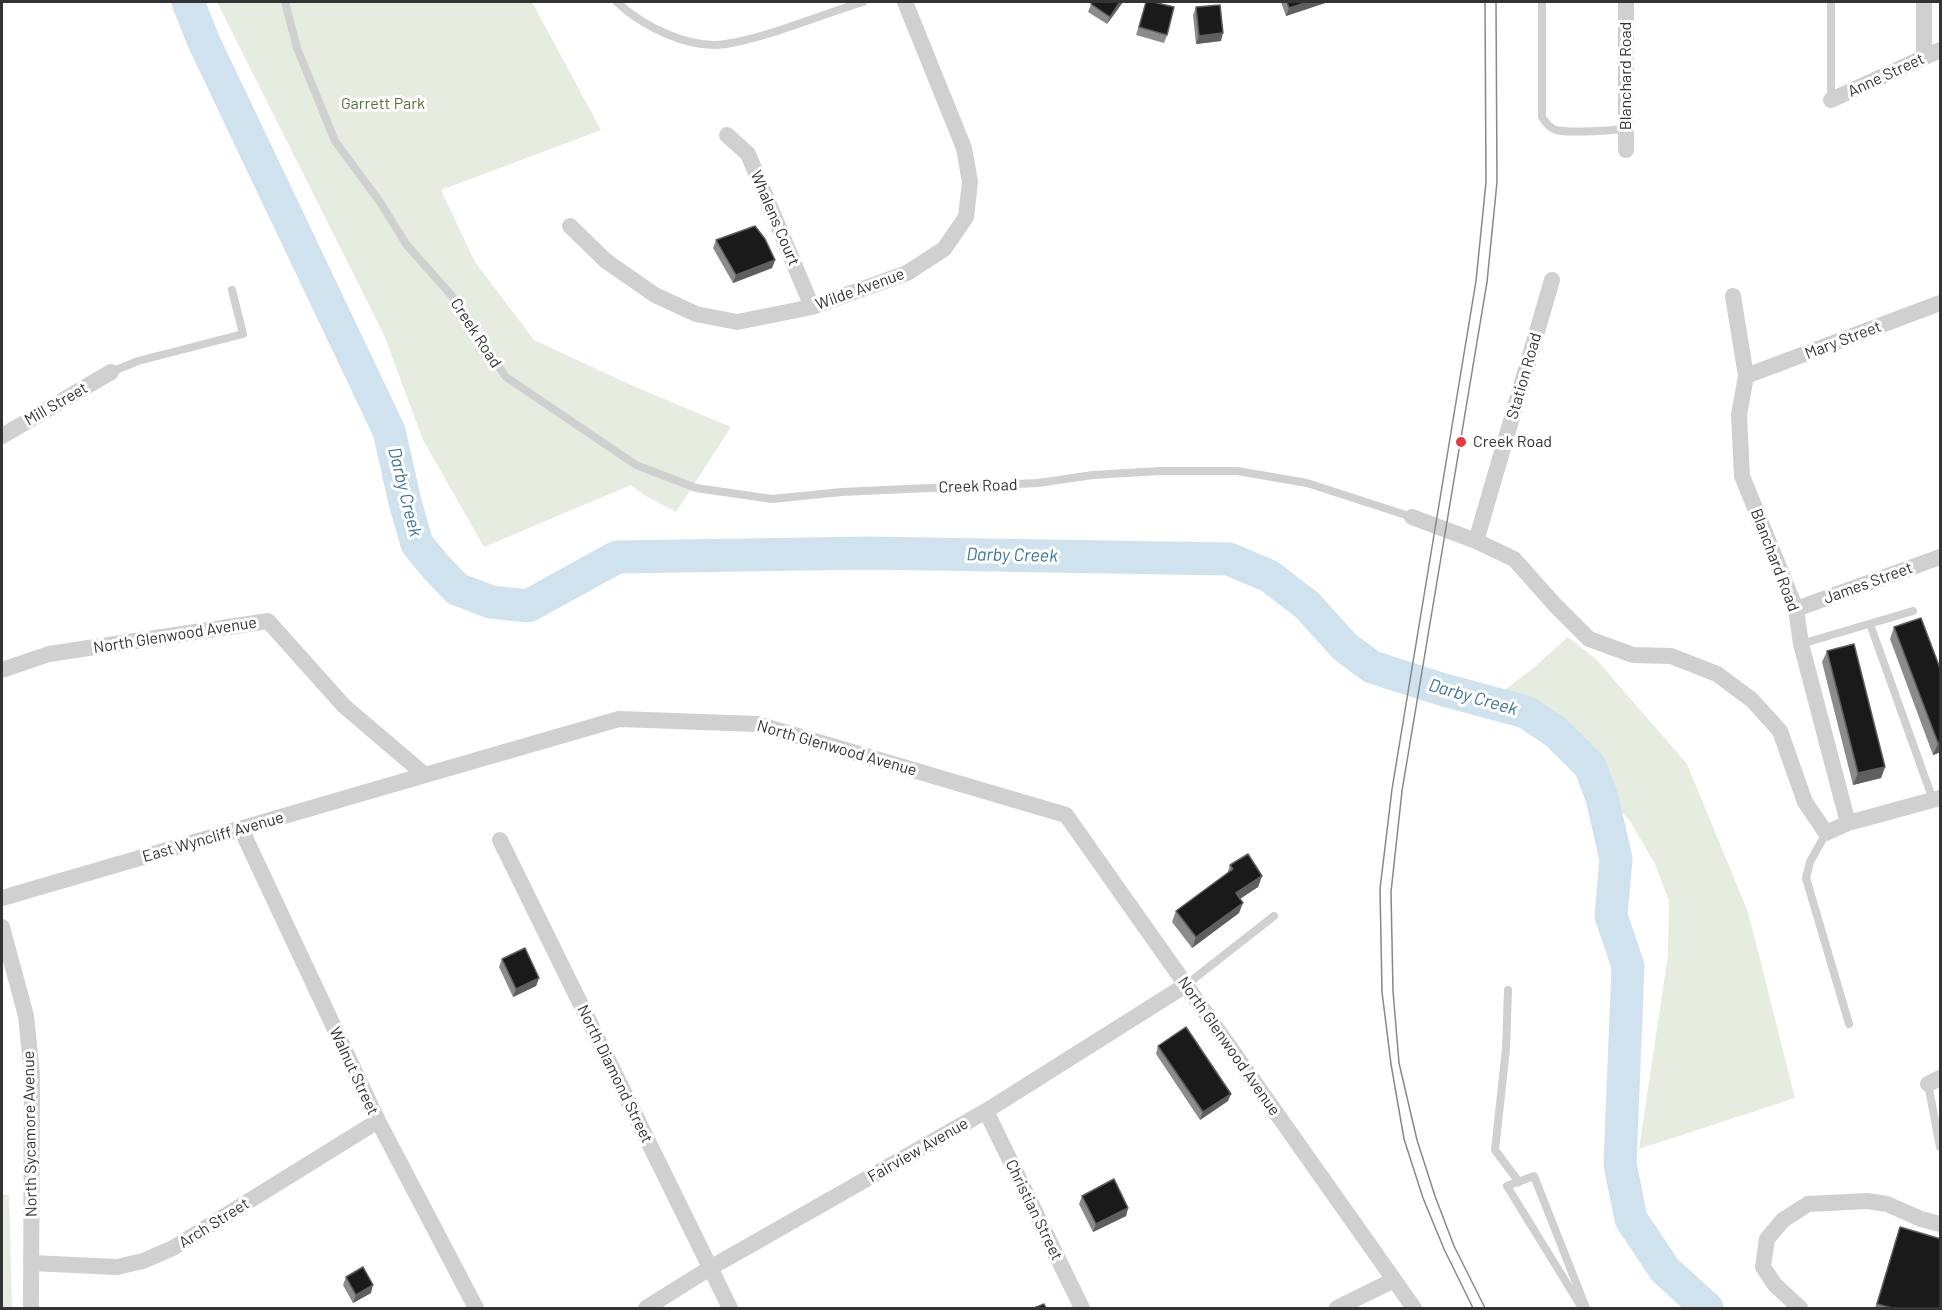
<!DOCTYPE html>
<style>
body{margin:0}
#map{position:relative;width:1942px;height:1310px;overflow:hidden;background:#fff;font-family:Barlow,sans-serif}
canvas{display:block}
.frame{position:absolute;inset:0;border:3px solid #333;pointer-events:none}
</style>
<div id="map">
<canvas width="1942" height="1310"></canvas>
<div class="frame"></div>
</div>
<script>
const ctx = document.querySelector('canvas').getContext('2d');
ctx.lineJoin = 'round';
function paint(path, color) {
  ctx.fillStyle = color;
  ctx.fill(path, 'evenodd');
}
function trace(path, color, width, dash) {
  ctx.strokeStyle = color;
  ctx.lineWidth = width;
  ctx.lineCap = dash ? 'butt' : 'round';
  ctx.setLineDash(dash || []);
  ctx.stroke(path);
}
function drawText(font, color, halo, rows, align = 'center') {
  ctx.font = font + ' Barlow,sans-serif';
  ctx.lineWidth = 6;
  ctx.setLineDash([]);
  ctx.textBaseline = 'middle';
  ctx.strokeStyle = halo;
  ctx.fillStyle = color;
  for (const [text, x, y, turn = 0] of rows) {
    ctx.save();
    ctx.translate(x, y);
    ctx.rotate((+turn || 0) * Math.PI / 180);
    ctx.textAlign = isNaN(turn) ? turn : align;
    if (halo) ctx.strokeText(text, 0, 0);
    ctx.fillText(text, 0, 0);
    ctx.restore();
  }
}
paint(new Path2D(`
 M 217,2 L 532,2 L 601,130 L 441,190 L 475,262 L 534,340 L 631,385 L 731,427 L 676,512 L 644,495 L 631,485 L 484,547 L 423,440 L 384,335 Z
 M 1568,637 L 1596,659 L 1687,764 L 1748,912 L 1795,1098 L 1639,1149 L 1668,955 L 1669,901 L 1655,864 L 1630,821 L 1567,752 L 1529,732 L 1490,701 L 1531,670 Z
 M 2,1194 L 9,1195 L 12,1308 L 2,1308 Z`), '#e6ecdf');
trace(new Path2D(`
 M 188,2 L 203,40 L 389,431 L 405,502 L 417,544 L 436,567 L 457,589 L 491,602 L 528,606 L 617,557 L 868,553 L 1229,559 L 1269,576 L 1307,605 L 1345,647 L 1372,667 L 1444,690 L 1526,712 L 1557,733 L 1590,766 L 1602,798 L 1616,859 L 1611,916 L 1628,966 L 1620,1164 L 1631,1219 L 1665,1270 L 1707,1308`), '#cfe2ee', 33);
trace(new Path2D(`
 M 285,2 L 297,48 L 335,141 L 380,202 L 406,244 L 452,296 L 506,377 L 636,465 L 696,488 L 772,499 L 842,492 L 1038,483 L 1093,475 L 1160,471 L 1237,471 L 1307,483 L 1412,517
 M 617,2 C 642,26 690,50 726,44 C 769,37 820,15 863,2
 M 1542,2 L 1542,117 C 1545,122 1550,128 1556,130 C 1573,134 1608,130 1626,129
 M 1831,2 L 1831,100
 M 111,372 L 138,361 L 243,334 L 232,290
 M 1870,624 L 1933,800
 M 1801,644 L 1913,611
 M 1826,833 L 1810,862 L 1806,878 L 1849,1024
 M 1186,985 L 1274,916
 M 1508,990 L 1506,1049 L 1495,1150 L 1519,1182
 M 1928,1084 L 1940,1147
 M 1582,1308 L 1507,1186 L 1534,1176 L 1586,1308`), '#d0d0d0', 8);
trace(new Path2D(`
 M 1626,2 L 1626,150
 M 1924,2 L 1924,57
 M 1831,100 L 1940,50
 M 727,135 L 748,154 L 812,307
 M 570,226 L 606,261 L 655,295 L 696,314 L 737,322 L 812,307 L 907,273 L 944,249 L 966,217 L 970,182 L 964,148 L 905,2
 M 1733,296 L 1746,376 L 1739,415 L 1742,476 L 1796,609 L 1801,644 L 1848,823
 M 1746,376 L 1940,303
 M 2,436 L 111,372
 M 1412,517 L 1476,541 L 1514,559 L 1555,605 L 1589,639 L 1633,655 L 1671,656 L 1717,674 L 1752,700 L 1780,731 L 1805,802 L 1826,833 L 1848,823 L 1940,798
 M 1476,541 L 1552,280
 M 1796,609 L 1940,557
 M 2,670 L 49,654 L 268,621 L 344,706 L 425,775 L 619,719 L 757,724 L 1066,815 L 1414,1308
 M 241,829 L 378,1121 L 476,1308
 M 500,840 L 730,1308
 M 2,898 L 425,775
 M 2,927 L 26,1016 L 32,1074 L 31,1308
 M 1928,1084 L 1940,1078
 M 986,1111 L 1082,1308
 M 31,1263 L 117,1267 L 143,1261 L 173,1248 L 378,1121
 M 646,1308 L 710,1268 L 986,1111 L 1186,985
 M 1337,1308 L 1394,1280
 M 1800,1308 L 1775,1285 L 1763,1267 L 1767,1239 L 1783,1220 L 1808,1204 L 1867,1201 L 1887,1204 L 1921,1219 L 1940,1224`), '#d0d0d0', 16);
trace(new Path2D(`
 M 1473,1308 L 1444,1249 L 1423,1198 L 1404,1139 L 1391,1064 L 1382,992 L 1380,889 L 1392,789 L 1476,281 L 1486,182 L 1485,2
 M 1485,1308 L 1454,1246 L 1435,1196 L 1417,1140 L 1399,1063 L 1393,991 L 1391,892 L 1402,791 L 1487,282 L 1497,182 L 1496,2`), '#888', 1.5);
paint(new Path2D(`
 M 1092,2 L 1123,2 L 1107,24 L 1088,12 Z
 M 1146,2 L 1167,35 L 1164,43 L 1136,35 Z
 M 1281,2 L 1328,2 L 1286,16 Z
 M 1196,7 L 1221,41 L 1196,44 L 1193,15 Z
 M 716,240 L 775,260 L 772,268 L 733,283 L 713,248 Z
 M 1894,627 L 1941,671 L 1941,752 L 1933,755 L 1890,639 Z
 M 1827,651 L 1885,767 L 1881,778 L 1853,785 L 1822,662 Z
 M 1230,865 L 1262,876 L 1258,887 L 1240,899 L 1239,913 L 1192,948 L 1172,922 L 1176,911 L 1227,874 Z
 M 502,959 L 539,978 L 536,986 L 513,997 L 499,967 Z
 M 1158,1046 L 1228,1101 L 1200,1120 L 1156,1054 Z
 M 1082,1196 L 1128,1208 L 1126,1216 L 1093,1232 L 1079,1204 Z
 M 1900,1227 L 1941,1308 L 1875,1308 L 1895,1243 Z
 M 346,1277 L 371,1293 L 353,1303 L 343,1285 Z`), '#8c8c8c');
paint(new Path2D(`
 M 1120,2 L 1123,2 L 1107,24 L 1110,17 Z
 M 1308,2 L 1328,2 L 1286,16 L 1289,8 Z
 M 1223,33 L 1221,41 L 1196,44 L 1199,36 Z
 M 775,260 L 772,268 L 733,283 L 736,275 Z
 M 1941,742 L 1941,752 L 1933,755 L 1938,743 Z
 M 1885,767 L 1881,778 L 1853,785 L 1858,773 Z
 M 1262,876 L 1258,887 L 1232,904 L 1236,893 Z
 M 1243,903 L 1239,913 L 1192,948 L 1196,937 Z
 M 539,978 L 536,986 L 513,997 L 516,989 Z
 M 1231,1094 L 1228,1101 L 1200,1120 L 1203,1112 Z
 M 1128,1208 L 1126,1216 L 1093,1232 L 1096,1224 Z
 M 373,1285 L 371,1293 L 353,1303 L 356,1295 Z`), '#5f5f5f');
const building = new Path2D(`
 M 1092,2 L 1120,2 L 1110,17 L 1091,4 Z
 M 1146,2 L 1153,2 L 1174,7 L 1167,35 L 1139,27 Z
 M 1287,2 L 1308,2 L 1289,8 Z
 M 1220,5 L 1223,33 L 1199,36 L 1196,7 Z
 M 755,226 L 765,239 L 775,260 L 736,275 L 716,240 Z
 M 1921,618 L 1941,671 L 1941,742 L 1938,743 L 1894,627 Z
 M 1854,644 L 1885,767 L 1858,773 L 1827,651 Z
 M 1248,854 L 1262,876 L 1236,893 L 1243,903 L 1196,937 L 1176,911 L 1233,869 L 1230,865 Z
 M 525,948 L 539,978 L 516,989 L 502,959 Z
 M 1186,1027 L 1231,1094 L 1203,1112 L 1158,1046 Z
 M 1114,1179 L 1128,1208 L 1096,1224 L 1082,1196 Z
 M 1900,1227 L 1941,1239 L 1941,1308 L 1892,1308 L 1877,1304 Z
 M 363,1267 L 373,1285 L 356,1295 L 346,1277 Z
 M 1044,1304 L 1046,1308 L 1034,1308 Z`);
paint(building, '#1a1a1a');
trace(building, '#5f5f5f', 1.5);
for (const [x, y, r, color] of [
 [1461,442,6,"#e63946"]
]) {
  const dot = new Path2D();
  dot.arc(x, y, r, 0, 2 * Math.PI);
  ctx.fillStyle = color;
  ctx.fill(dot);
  trace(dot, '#fff', 2);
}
drawText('16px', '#333', '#fff', [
 ["Anne Street",1886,75,-25],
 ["Blanchard Road",1626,76,-90],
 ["Whalens Court",775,218,67],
 ["Wilde Avenue",860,289,-20],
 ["Creek Road",476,333,57],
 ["Mary Street",1843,340,-21],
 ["Station Road",1524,376,-74],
 ["Mill Street",56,404,-30],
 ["Creek Road",978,486,-2],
 ["Blanchard Road",1775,560,69],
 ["James Street",1868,583,-20],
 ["North Glenwood Avenue",175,635,-9],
 ["North Glenwood Avenue",837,748,16],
 ["East Wyncliff Avenue",213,837,-16],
 ["North Glenwood Avenue",1229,1046,55],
 ["Walnut Street",354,1071,65],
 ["North Diamond Street",615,1074,64],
 ["North Sycamore Avenue",30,1134,-91],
 ["Fairview Avenue",918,1150,-30],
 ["Christian Street",1034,1210,64],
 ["Arch Street",214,1223,-32]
]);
drawText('16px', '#56703f', '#fff', [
 ["Garrett Park",383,104]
]);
drawText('16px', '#333', '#fff', [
 ["Creek Road",1473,442]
], 'left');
drawText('italic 18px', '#3f7597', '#fff', [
 ["Darby Creek",405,492,76],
 ["Darby Creek",1012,555,1],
 ["Darby Creek",1473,697,16]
]);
</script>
